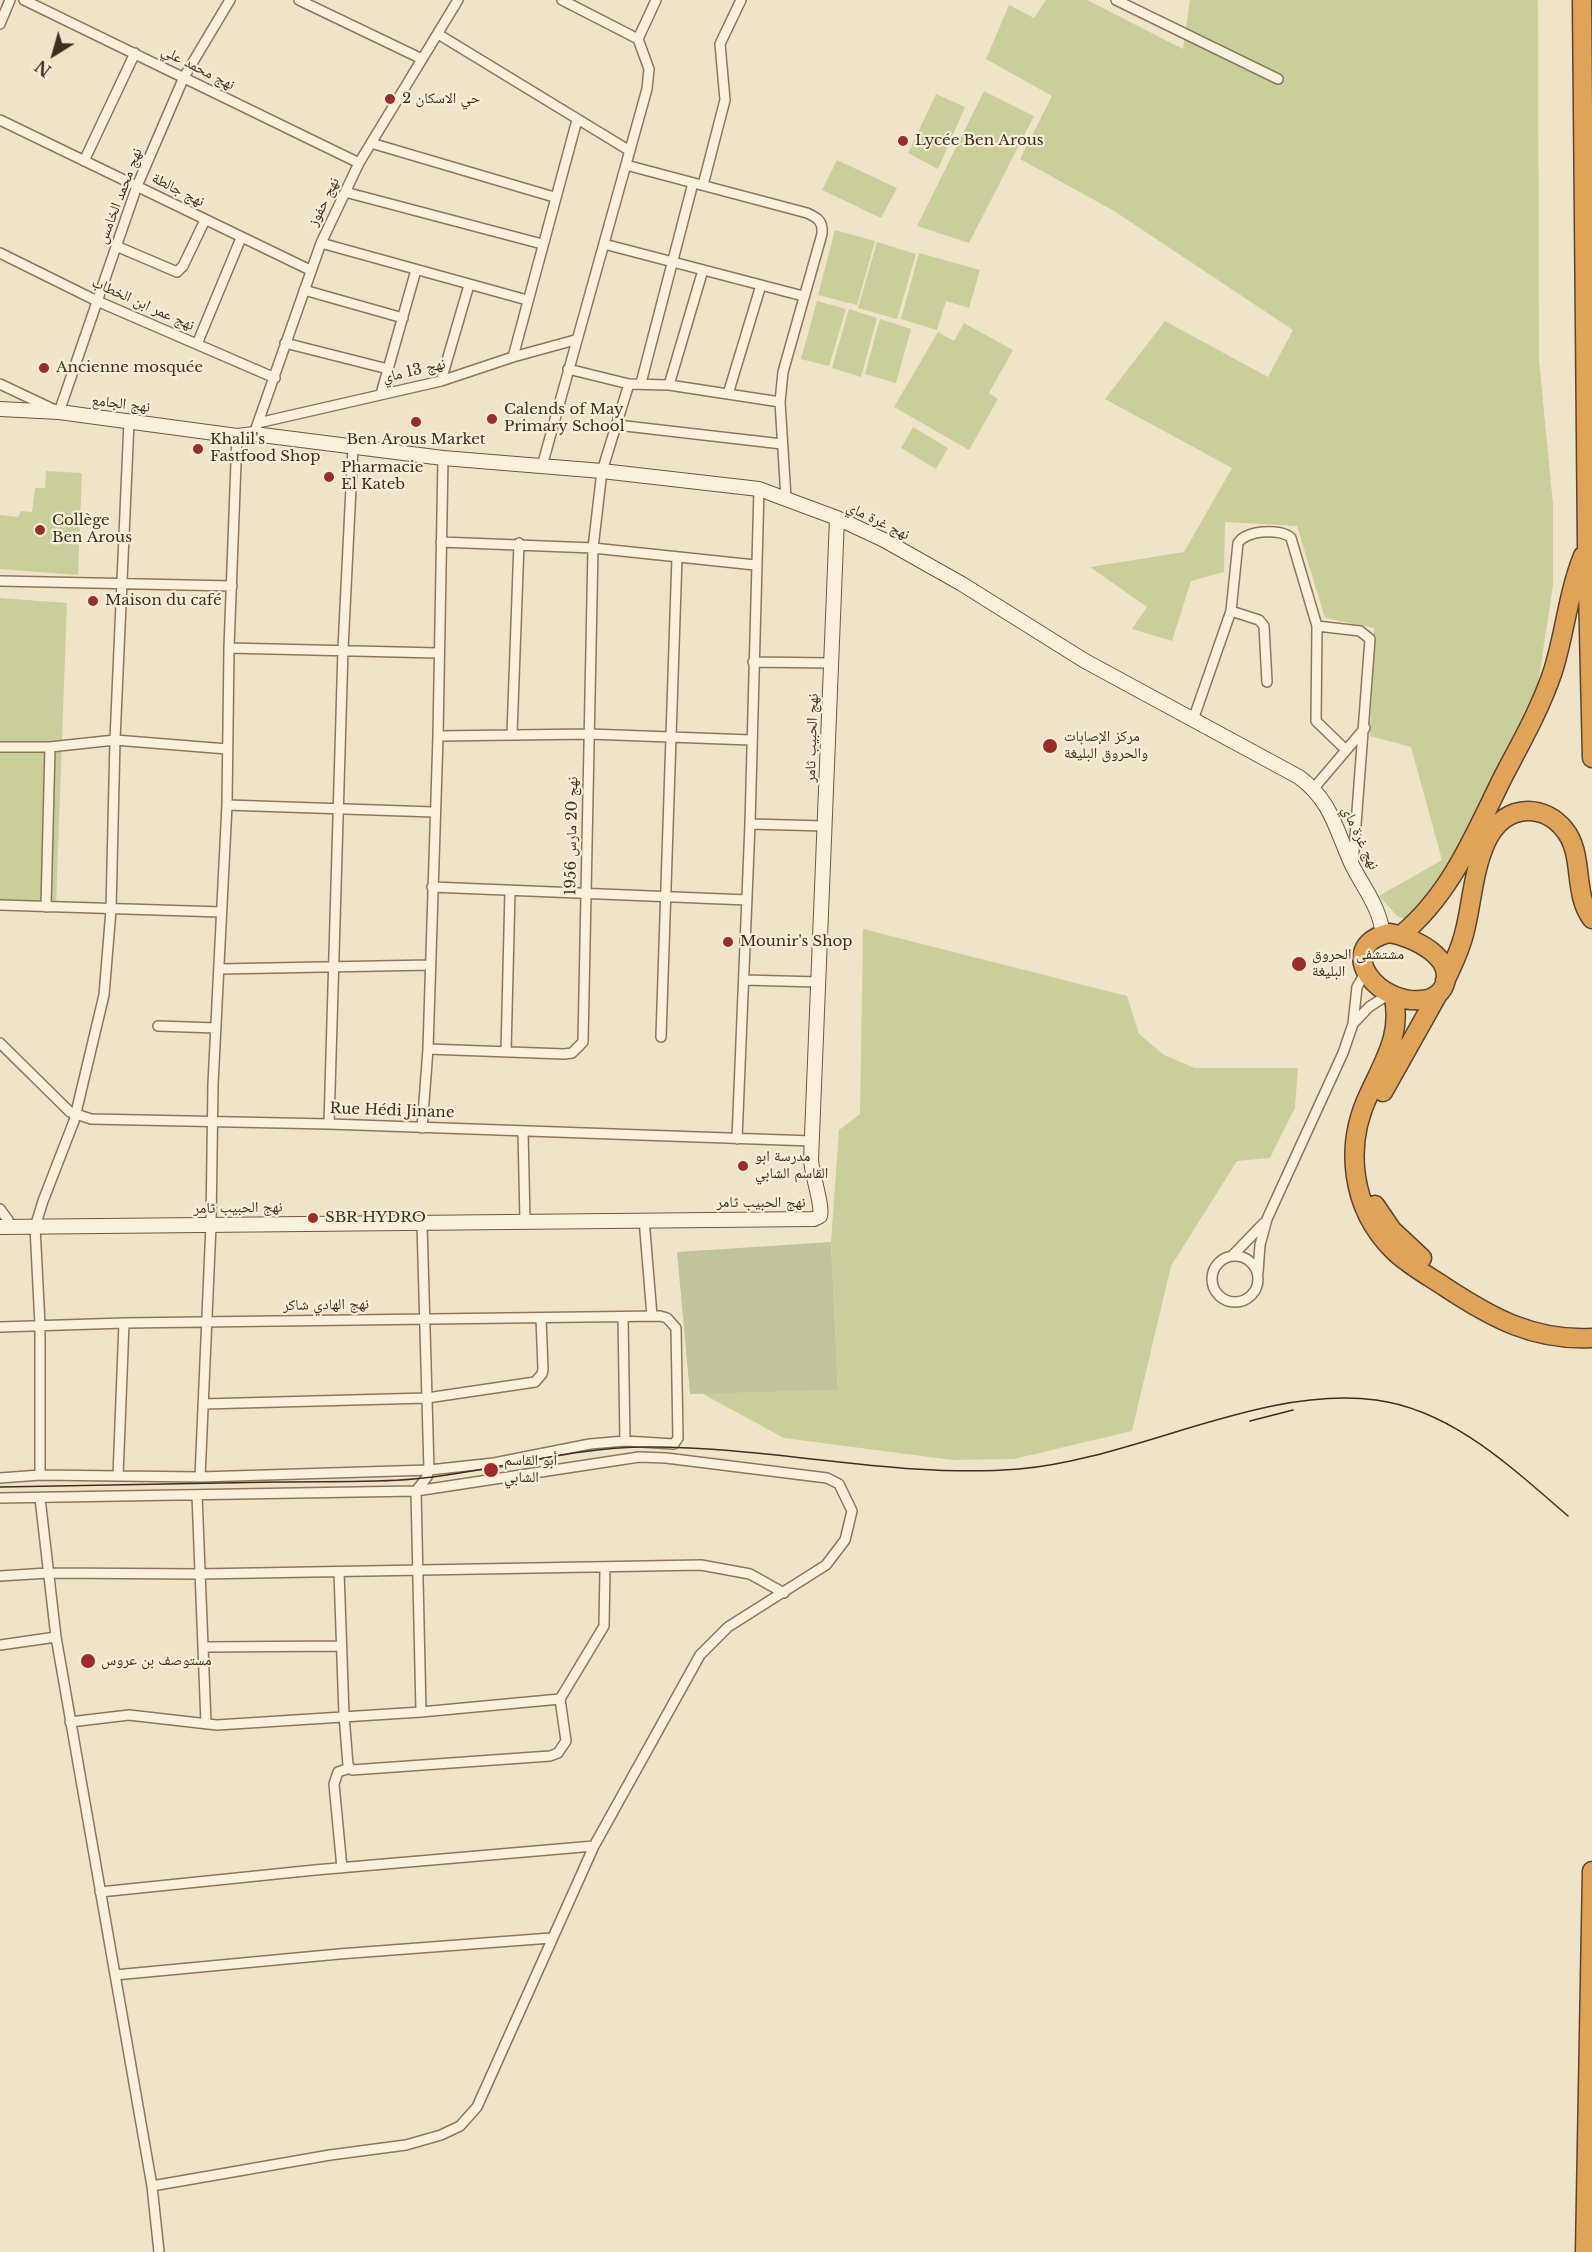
<!DOCTYPE html>
<meta charset="utf-8">
<style>
body{margin:0}
#map{position:relative;width:1592px;height:2252px;overflow:hidden;background:#f0e4c8;font-family:"Libre Baskerville",serif}
canvas{display:block}
.north{position:absolute;left:24px;top:24px;width:60px;height:60px;-webkit-text-stroke:4px #f7eed8;paint-order:stroke;rotate:217deg;font-size:16px;font-weight:700;line-height:24px;text-align:center;color:#3d2e20}
.north::after{content:'';display:block;margin:auto;width:21px;height:27px;background:#3d2e20;clip-path:polygon(50% 0,100% 100%,50% 72%,0 100%)}
</style>
<div id="map">
<canvas width="1592" height="2252"></canvas>
<div class="north">N</div>
</div>
<script>
const ctx = document.querySelector('canvas').getContext('2d');
ctx.lineJoin = 'round';
function paint(path, color) {
  ctx.fillStyle = color;
  ctx.fill(path, 'evenodd');
}
function trace(path, color, width, dash) {
  ctx.strokeStyle = color;
  ctx.lineWidth = width;
  ctx.lineCap = dash ? 'butt' : 'round';
  ctx.setLineDash(dash || []);
  ctx.stroke(path);
}
function drawText(font, color, halo, rows, align = 'center') {
  ctx.font = font + ' "Libre Baskerville","Noto Naskh Arabic",serif';
  ctx.lineWidth = 4.5;
  ctx.setLineDash([]);
  ctx.textBaseline = 'middle';
  ctx.strokeStyle = halo;
  ctx.fillStyle = color;
  for (const [text, x, y, turn = 0] of rows) {
    ctx.save();
    ctx.translate(x, y);
    ctx.rotate((+turn || 0) * Math.PI / 180);
    ctx.textAlign = isNaN(turn) ? turn : align;
    if (halo) ctx.strokeText(text, 0, 0);
    ctx.fillText(text, 0, 0);
    ctx.restore();
  }
}
paint(new Path2D(`
 M 1046,0 L 1087,0 L 1183,49 L 1190,0 L 1538,0 L 1539,360 L 1553,504 L 1553,585 L 1538,684 L 1450,864 L 1423,910 L 1406,920 L 1397,916 L 1379,896 L 1442,860 L 1411,747 L 1370,736 L 1374,628 L 1325,618 L 1297,526 L 1225,522 L 1224,572 L 1191,581 L 1172,641 L 1132,629 L 1147,607 L 1090,567 L 1184,552 L 1232,468 L 1105,399 L 1165,321 L 1268,377 L 1293,330 L 1114,211 L 1020,159 L 1052,96 L 986,59 L 1009,5 L 1034,18 Z
 M 984,91 L 1034,116 L 969,243 L 917,226 Z
 M 936,94 L 965,107 L 938,169 L 908,153 Z
 M 837,160 L 897,188 L 881,218 L 822,190 Z
 M 835,230 L 875,241 L 857,305 L 818,295 Z
 M 877,242 L 916,254 L 897,319 L 858,308 Z
 M 919,253 L 980,270 L 969,308 L 946,301 L 937,330 L 901,319 Z
 M 817,301 L 846,309 L 829,366 L 801,359 Z
 M 849,309 L 877,318 L 861,377 L 832,368 Z
 M 880,319 L 911,329 L 896,383 L 865,374 Z
 M 964,323 L 1013,350 L 989,393 L 998,399 L 969,450 L 894,407 L 938,332 L 954,341 Z
 M 913,427 L 948,448 L 936,469 L 901,448 Z
 M 46,471 L 82,473 L 78,575 L 0,569 L 0,515 L 18,517 L 21,511 L 32,512 L 35,488 L 45,488 Z
 M 0,598 L 67,603 L 56,906 L 0,904 Z
 M 863,929 L 1127,996 L 1139,1034 L 1164,1055 L 1195,1068 L 1298,1068 L 1295,1108 L 1270,1158 L 1237,1161 L 1171,1266 L 1132,1431 L 1014,1459 L 952,1460 L 784,1438 L 701,1393 L 838,1390 L 831,1242 L 839,1130 L 860,1114 Z`), '#c9cf9b');
paint(new Path2D(`
 M 831,1242 L 838,1390 L 690,1394 L 677,1252 Z`), '#bfc49a');
const street = new Path2D(`
 M 24,0 L 359,163
 M 299,0 L 422,59
 M 562,0 L 638,39
 M 1116,0 L 1278,79
 M 0,24 L 10,0
 M 438,34 L 630,151
 M 0,120 L 310,270
 M 371,143 L 554,197
 M 84,161 L 135,53
 M 626,165 L 807,213 C 818,218 823,221 822,234 L 783,372 L 780,402 L 786,498
 M 703,185 L 725,100 L 720,44 L 741,0
 M 345,192 L 542,244
 M 321,243 L 527,300
 M 604,244 L 803,296
 M 116,246 L 177,272 L 183,266 L 205,220
 M 0,253 L 97,301 L 275,378
 M 304,290 L 403,318
 M 285,343 L 388,369
 M 197,344 L 241,238
 M 513,357 L 577,120
 M 568,369 L 629,384 L 669,385 L 780,402
 M 441,381 L 469,285
 M 641,383 L 693,183
 M 0,384 L 59,412 L 137,186 L 184,77 L 230,0
 M 669,385 L 703,270
 M 381,394 L 416,270
 M 728,394 L 761,285
 M 258,423 L 441,381 L 513,357 L 575,340
 M 617,425 L 782,444
 M 254,434 L 321,243 L 359,163 L 458,0
 M 542,466 L 647,89 L 649,69 L 638,39 L 656,0
 M 441,542 L 593,548 L 755,565
 M 0,581 L 232,586
 M 1231,611 L 1259,620 L 1264,626 L 1267,682
 M 1317,626 L 1360,631 L 1370,639 L 1353,864
 M 229,648 L 438,653
 M 753,662 L 832,663
 M 1193,720 L 1231,611 L 1238,543 C 1246,530 1281,528 1291,538 L 1317,626 L 1316,721 L 1346,750
 M 512,734 L 519,543
 M 438,736 L 589,734 L 751,740
 M 0,747 L 50,747 L 115,740 L 227,749
 M 1314,788 L 1365,728
 M 227,805 L 434,812
 M 750,824 L 825,826
 M 432,887 L 747,900
 M 0,905 L 221,912
 M 46,907 L 50,747
 M 219,969 L 430,965
 M 744,980 L 818,982
 M 1353,1024 L 1369,1007 L 1389,994
 M 158,1026 L 216,1028
 M 661,1037 L 677,557
 M 0,1043 L 70,1112 L 91,1119 L 329,1124 L 812,1141
 M 428,1049 L 564,1054 L 572,1053 L 583,1042 L 593,548 L 602,471 L 629,384
 M 506,1052 L 510,891
 M 329,1124 L 343,649 L 353,447
 M 422,1128 L 428,1049 L 438,736 L 443,458
 M 523,1131 L 525,1221
 M 737,1139 L 750,824 L 759,489
 M 0,1209 L 8,1220 L 9,1227
 M 644,1219 L 652,1316
 M 1232,1256 L 1264,1223
 M1212 1279a23 23 0 1 1 46 0a23 23 0 1 1-46 0Z
 M 1258,1272 L 1260,1245 L 1267,1219 L 1343,1053 L 1353,1024 L 1357,987 L 1365,973
 M 623,1317 L 625,1441
 M 0,1327 L 124,1323 L 660,1316 L 667,1318 L 676,1328 L 678,1438 L 674,1444 L 625,1441 L 590,1444 L 494,1463 L 429,1470 L 200,1477 L 40,1475 L 0,1478
 M 203,1404 L 427,1398 L 535,1382 L 542,1374 L 543,1369 L 541,1318
 M 40,1475 L 40,1325 L 35,1227 L 43,1201 L 74,1121 L 104,995 L 111,910 L 115,740 L 129,422
 M 118,1476 L 124,1323
 M 200,1477 L 211,1225 L 213,1084 L 227,805 L 229,648 L 237,436
 M 197,1495 L 206,1723
 M 0,1498 L 416,1491 L 639,1457 L 666,1458 L 827,1478 L 839,1484 L 852,1511 L 845,1540 L 826,1565 L 728,1627 L 700,1655 L 594,1846 L 477,2107 L 460,2126 L 441,2135 L 406,2145 L 330,2155 L 152,2186
 M 40,1498 L 56,1637 L 152,2186 L 159,2252
 M 339,1572 L 344,1715 L 348,1765 L 352,1770 L 550,1756 L 558,1753 L 566,1741 L 560,1699
 M 0,1576 L 48,1573 L 199,1574 L 701,1565 L 750,1574 L 784,1593
 M 0,1645 L 56,1637
 M 205,1647 L 341,1646
 M 421,1712 L 416,1491 L 427,1477 L 429,1470 L 422,1223
 M 70,1722 L 129,1715 L 217,1725 L 421,1712 L 560,1699 L 604,1626 L 605,1568
 M 342,1868 L 334,1784 L 338,1772 L 350,1768
 M 100,1892 L 315,1870 L 594,1846
 M 115,1975 L 339,1954 L 551,1938`);
const secondary = new Path2D(`
 M 0,409 L 59,412 L 237,436 L 254,434 L 443,458 L 602,471 L 759,489 L 837,518 L 884,540 L 962,584 L 1085,661 L 1299,777 C 1333,802 1336,832 1353,867 C 1365,890 1380,908 1383,935
 M 0,1227 L 814,1219 L 820,1216 C 823,1206 812,1175 811,1160 L 837,518`);
const highway = new Path2D(`
 M 1582,0 L 1587,546 L 1592,758
 M 1389,933 C 1411,936 1459,958 1443,988 C 1440,993 1435,997 1428,999 C 1379,1010 1331,947 1389,933 Z
 M 1401,935 C 1452,893 1475,833 1504,775 C 1522,741 1541,707 1553,671 C 1565,633 1568,593 1583,556
 M 1445,981 C 1453,965 1461,948 1465,930 C 1475,893 1475,812 1528,811 C 1542,811 1555,818 1564,829 C 1585,854 1572,893 1592,919
 M 1393,995 C 1403,1032 1384,1061 1369,1094 C 1344,1146 1351,1208 1393,1250 C 1408,1265 1427,1275 1445,1287 C 1492,1318 1534,1341 1592,1338
 M 1383,1092 L 1438,994
 M 1375,1205 L 1392,1230 L 1422,1258
 M 1585,2252 L 1592,1871`);
trace(street, '#8d765c', 12);
trace(secondary, '#6f573f', 16);
trace(highway, '#5b4430', 21);
trace(street, '#faf1dc', 9);
trace(secondary, '#faf1dc', 14);
trace(highway, '#e0a458', 18);
trace(new Path2D(`
 M 1250,1421 L 1293,1410
 M 0,1487 C 92,1485 184,1483 276,1482 C 322,1481 369,1483 414,1479 C 493,1472 568,1447 647,1447 C 771,1446 895,1479 1019,1469 C 1136,1459 1261,1385 1376,1400 C 1452,1410 1512,1468 1568,1516`), '#3d2e20', 1.5);
for (const [x, y, r, color] of [
 [390,99,6,"#9e2a2b"],
 [903,141,6,"#9e2a2b"],
 [44,368,6,"#9e2a2b"],
 [492,419,6,"#9e2a2b"],
 [416,422,6,"#9e2a2b"],
 [198,449,6,"#9e2a2b"],
 [329,477,6,"#9e2a2b"],
 [40,530,6,"#9e2a2b"],
 [93,601,6,"#9e2a2b"],
 [1050,746,8,"#9e2a2b"],
 [728,942,6,"#9e2a2b"],
 [1299,964,8,"#9e2a2b"],
 [743,1166,6,"#9e2a2b"],
 [313,1218,6,"#9e2a2b"],
 [491,1470,8,"#9e2a2b"],
 [88,1661,8,"#9e2a2b"]
]) {
  const dot = new Path2D();
  dot.arc(x, y, r, 0, 2 * Math.PI);
  ctx.fillStyle = color;
  ctx.fill(dot);
  trace(dot, '#f7eed8', 2);
}
drawText('15px', '#3d2e20', '#f7eed8', [
 ["نهج محمد علي",198,68,27],
 ["نهج جالطة",178,190,27],
 ["نهج محمد الخامس",120,196,-69],
 ["نهج حفوز",324,202,-64],
 ["نهج عمر ابن الخطاب",143,304,24],
 ["نهج 13 ماي",414,371,-13],
 ["نهج الجامع",121,404,7],
 ["نهج غرة ماي",878,521,26],
 ["نهج الحبيب ثامر",812,738,-88],
 ["نهج 20 مارس 1956",572,836,-89],
 ["نهج غرة ماي",1360,838,65],
 ["Rue Hédi Jinane",392,1111,2],
 ["نهج الحبيب ثامر",761,1203],
 ["نهج الحبيب ثامر",238,1208,-1],
 ["نهج الهادي شاكر",326,1305,-1]
]);
drawText('15px', '#3d2e20', '#f7eed8', [
 ["حي الاسكان 2",402,99],
 ["Lycée Ben Arous",915,141],
 ["Ancienne mosquée",56,368],
 ["Calends of May",504,410],
 ["Primary School",504,427],
 ["Khalil's",210,440],
 ["Fastfood Shop",210,457],
 ["Ben Arous Market",416,440,"center"],
 ["Pharmacie",341,468],
 ["El Kateb",341,485],
 ["Collège",52,521],
 ["Ben Arous",52,538],
 ["Maison du café",105,601],
 ["مركز الإصابات",1064,737],
 ["والحروق البليغة",1064,754],
 ["Mounir's Shop",740,942],
 ["مشتشفى الحروق",1312,955],
 ["البليغة",1312,972],
 ["مدرسة ابو",755,1157],
 ["القاسم الشابي",755,1174],
 ["SBR HYDRO",325,1218],
 ["أبو القاسم",504,1461],
 ["الشابي",504,1478],
 ["مستوصف بن عروس",101,1661]
], 'left');
</script>
